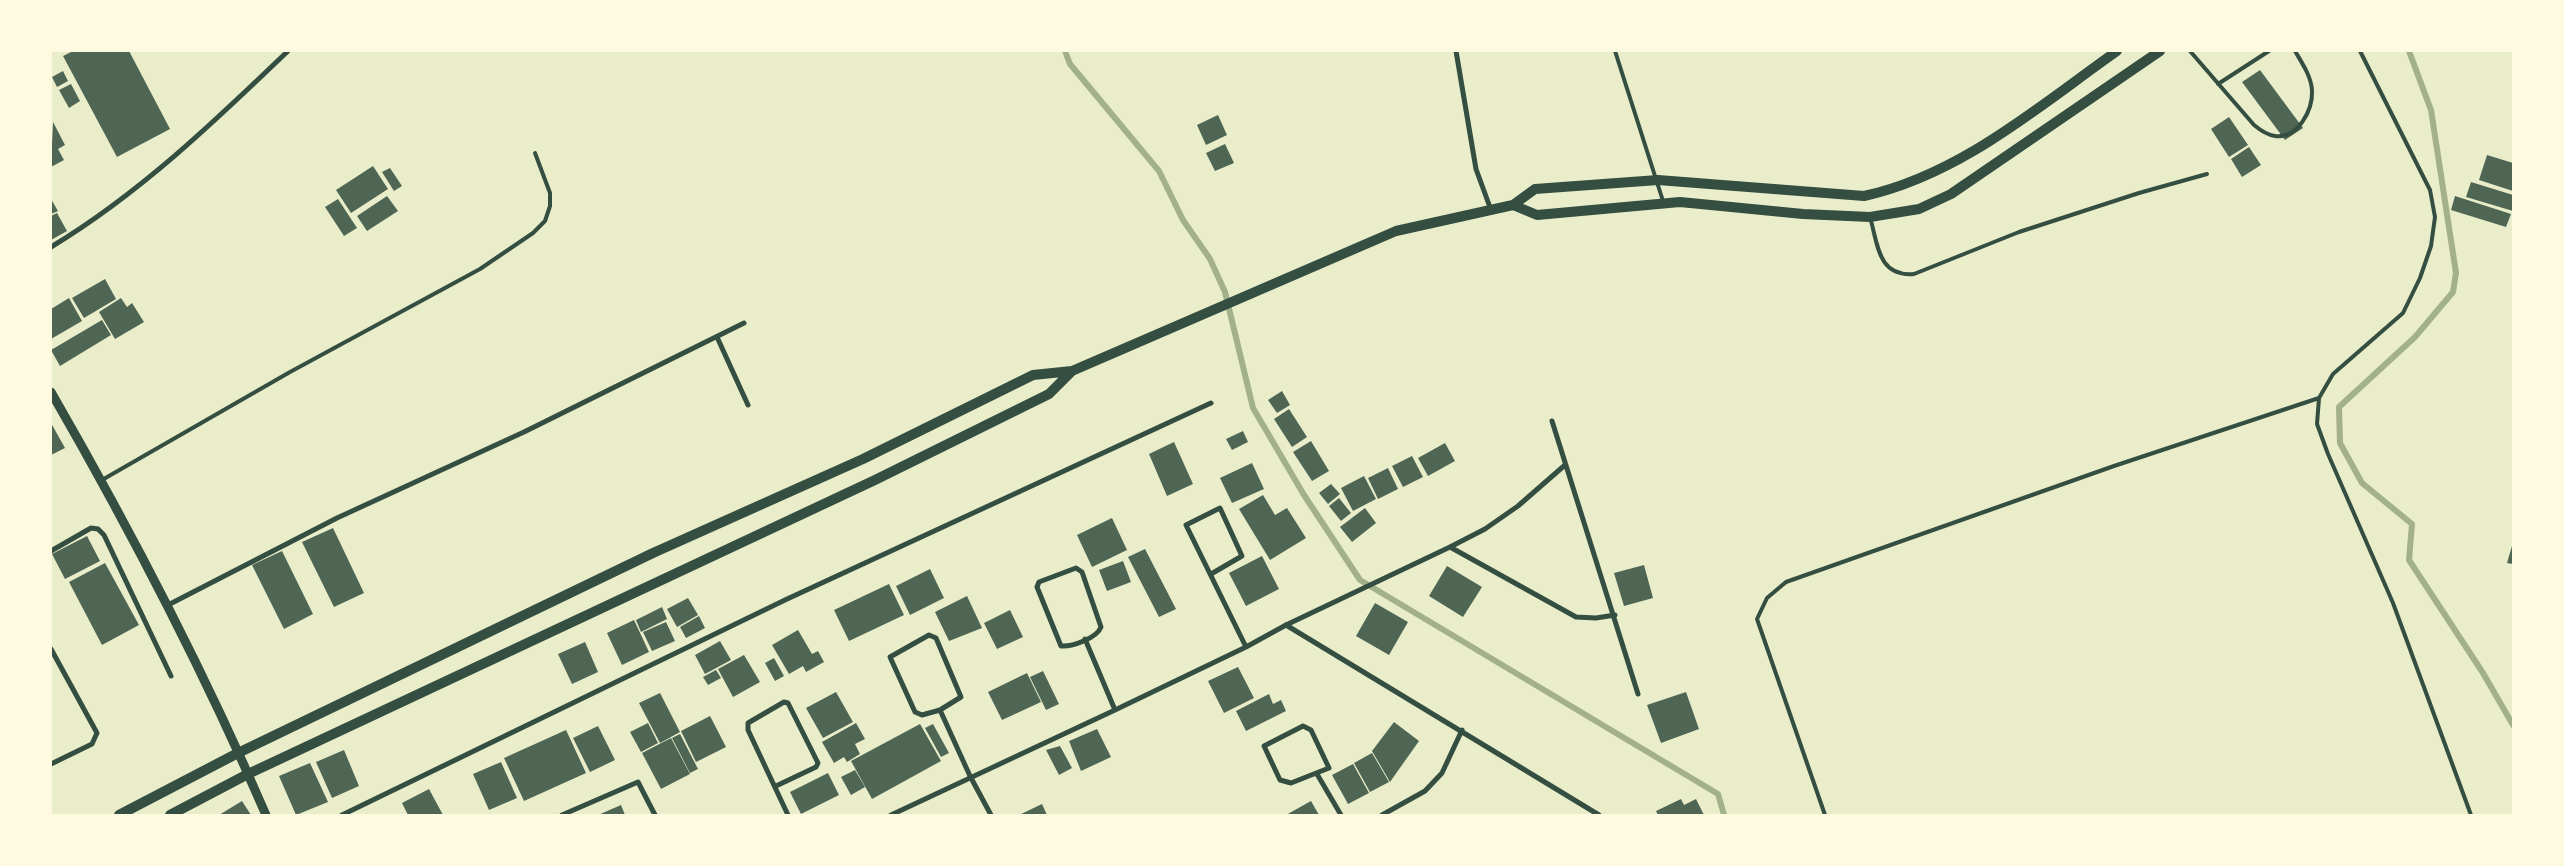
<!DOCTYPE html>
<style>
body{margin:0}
#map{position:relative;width:2564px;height:866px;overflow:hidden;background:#e9edc9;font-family:Figtree,sans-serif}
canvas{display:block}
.frame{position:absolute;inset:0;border:52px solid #fefae0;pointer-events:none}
</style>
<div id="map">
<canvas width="2564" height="866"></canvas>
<div class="frame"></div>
</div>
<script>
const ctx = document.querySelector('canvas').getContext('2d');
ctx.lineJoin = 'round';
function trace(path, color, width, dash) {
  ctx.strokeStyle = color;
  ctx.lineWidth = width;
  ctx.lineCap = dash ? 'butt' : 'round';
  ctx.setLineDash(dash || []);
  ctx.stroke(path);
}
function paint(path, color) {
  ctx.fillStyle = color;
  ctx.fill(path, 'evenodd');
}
trace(new Path2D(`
 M 1065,51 L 1070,64 L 1159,171 L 1183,220 L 1210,259 L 1225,292 L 1253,408 L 1304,495 L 1360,580 L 1718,794 L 1724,815
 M 2409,51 L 2431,110 L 2456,273 L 2453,292 L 2415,337 L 2339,407 L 2340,443 L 2362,483 L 2412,524 L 2409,560 L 2483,673 L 2513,725`), '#a3b18a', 6);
paint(new Path2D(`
 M 73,51 L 129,51 L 170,129 L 117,157 L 63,56 Z
 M 2260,70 L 2303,128 L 2285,140 L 2242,82 Z
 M 63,71 L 68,81 L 57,87 L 52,77 Z
 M 71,84 L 80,101 L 69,108 L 59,90 Z
 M 1218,115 L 1227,135 L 1206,145 L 1197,125 Z
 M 2229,117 L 2248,145 L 2229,157 L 2211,129 Z
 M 53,122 L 65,145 L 58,149 L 64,160 L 51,167 Z
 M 1225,144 L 1234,163 L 1215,171 L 1206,153 Z
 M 2249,147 L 2261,165 L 2242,177 L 2231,159 Z
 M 2487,155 L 2513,163 L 2513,191 L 2479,180 Z
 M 373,166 L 388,189 L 351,213 L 336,190 Z
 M 390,168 L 402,186 L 394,191 L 382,172 Z
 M 2471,182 L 2513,195 L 2513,211 L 2466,197 Z
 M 387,196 L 398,211 L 367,231 L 357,216 Z
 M 2455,196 L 2511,214 L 2506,227 L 2451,210 Z
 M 51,199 L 58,211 L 51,214 Z
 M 338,199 L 357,228 L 344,236 L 325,207 Z
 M 57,213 L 67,231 L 51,240 L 51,216 Z
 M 105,279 L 116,299 L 84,318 L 72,298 Z
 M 69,298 L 82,321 L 51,339 L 51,309 Z
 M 121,298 L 127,307 L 132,303 L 144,322 L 115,339 L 99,312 Z
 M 102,320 L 111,335 L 60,366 L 51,350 Z
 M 1282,391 L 1290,405 L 1277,413 L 1268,400 Z
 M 1289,409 L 1307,437 L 1292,447 L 1274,419 Z
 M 51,423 L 65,448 L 51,455 Z
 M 1243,431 L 1248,442 L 1232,450 L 1226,439 Z
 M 1311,441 L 1329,471 L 1312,481 L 1293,452 Z
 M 1174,442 L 1193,484 L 1167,496 L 1149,454 Z
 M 1445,443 L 1455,461 L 1428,476 L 1418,458 Z
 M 1412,456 L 1423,477 L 1403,487 L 1392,466 Z
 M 1252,463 L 1264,489 L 1232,503 L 1220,478 Z
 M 1388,468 L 1398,489 L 1378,499 L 1368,478 Z
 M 1364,476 L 1376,499 L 1353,511 L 1341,488 Z
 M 1331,484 L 1340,494 L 1328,504 L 1319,493 Z
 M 1263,495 L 1275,515 L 1287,508 L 1306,538 L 1270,560 L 1239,509 Z
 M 1339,498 L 1351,513 L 1341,521 L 1329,506 Z
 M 1365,508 L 1376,523 L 1352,542 L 1340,527 Z
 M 1112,518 L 1127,550 L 1092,567 L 1077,535 Z
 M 333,528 L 364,593 L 334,607 L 302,542 Z
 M 87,536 L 100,561 L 65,579 L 52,554 Z
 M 2512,546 L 2513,546 L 2513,564 L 2507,563 Z
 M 1145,549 L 1176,609 L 1159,617 L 1128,557 Z
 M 282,551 L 313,614 L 284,629 L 252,565 Z
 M 1262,556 L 1279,589 L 1246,606 L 1229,573 Z
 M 1123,561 L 1131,582 L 1107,591 L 1099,570 Z
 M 105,563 L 139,625 L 102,645 L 69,582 Z
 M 1644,565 L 1653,598 L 1624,606 L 1614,573 Z
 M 1447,566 L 1482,587 L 1463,617 L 1429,596 Z
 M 930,569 L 944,598 L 910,615 L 896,586 Z
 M 889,584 L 904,615 L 849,641 L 834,610 Z
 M 967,596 L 982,628 L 949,641 L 935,612 Z
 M 688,598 L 698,615 L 677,627 L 667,609 Z
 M 1375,603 L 1408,622 L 1389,655 L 1356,636 Z
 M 662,607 L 667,619 L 641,632 L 636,620 Z
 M 1010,610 L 1023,637 L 997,649 L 984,623 Z
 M 699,616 L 705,628 L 686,638 L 680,627 Z
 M 634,620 L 649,652 L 622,665 L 607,633 Z
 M 666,622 L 675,641 L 652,651 L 643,632 Z
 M 798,630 L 812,654 L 818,651 L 824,662 L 806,672 L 803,666 L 789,674 L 772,645 Z
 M 720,641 L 731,660 L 705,674 L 695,655 Z
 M 585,642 L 598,672 L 572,684 L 558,654 Z
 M 744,655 L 760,682 L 733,697 L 718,669 Z
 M 774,658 L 784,676 L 775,681 L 765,663 Z
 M 1238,667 L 1254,698 L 1224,713 L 1208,681 Z
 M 716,670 L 721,678 L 708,685 L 703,677 Z
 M 1043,671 L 1059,704 L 1046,710 L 1030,677 Z
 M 1027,673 L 1041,702 L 1002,720 L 988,692 Z
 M 836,692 L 853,722 L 823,738 L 806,708 Z
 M 1686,692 L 1699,729 L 1661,743 L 1647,705 Z
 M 660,693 L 680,732 L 660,743 L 639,703 Z
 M 1269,694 L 1273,704 L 1281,700 L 1286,711 L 1246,731 L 1236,711 Z
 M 710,716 L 726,747 L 696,762 L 681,731 Z
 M 1394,722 L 1419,741 L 1390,782 L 1372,751 Z
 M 648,723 L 658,743 L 641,752 L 630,732 Z
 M 856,723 L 865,739 L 855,744 L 860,754 L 847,762 L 844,757 L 834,763 L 822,742 Z
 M 920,724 L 941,761 L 872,799 L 851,761 Z
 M 933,724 L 949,753 L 941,757 L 925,728 Z
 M 598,726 L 615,760 L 590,772 L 573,738 Z
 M 1097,729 L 1111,757 L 1081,771 L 1069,741 Z
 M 566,730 L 586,773 L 524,801 L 504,758 Z
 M 680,734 L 698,769 L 690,773 L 672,738 Z
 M 671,738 L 690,774 L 661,789 L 642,753 Z
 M 1060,746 L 1072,768 L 1059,775 L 1046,750 Z
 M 344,750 L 359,786 L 332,798 L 316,762 Z
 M 1372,753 L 1389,782 L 1370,792 L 1354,763 Z
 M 501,762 L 517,798 L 489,810 L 473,774 Z
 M 310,763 L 328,802 L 296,815 L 279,776 Z
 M 1353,764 L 1369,793 L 1348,804 L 1332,775 Z
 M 855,770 L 865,787 L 851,795 L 841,777 Z
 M 828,773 L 839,795 L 801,814 L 790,792 Z
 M 429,789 L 443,815 L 408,815 L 402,803 Z
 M 1681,799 L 1684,805 L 1696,799 L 1704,815 L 1658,815 L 1656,811 Z
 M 242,801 L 251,815 L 219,815 Z
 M 1311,801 L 1319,815 L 1286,815 Z
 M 1042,804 L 1047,815 L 1019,815 Z
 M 621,805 L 625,815 L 598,815 Z`), '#4f6655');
trace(new Path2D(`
 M 1615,51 L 1663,201
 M 2190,51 L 2254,125 C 2260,130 2267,135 2275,136 C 2298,139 2313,110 2312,90 C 2311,76 2302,63 2295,51
 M 2360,51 L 2430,190 L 2435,217 L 2431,246 L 2420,278 L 2403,313 L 2333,374 L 2319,398 L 2317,424 L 2328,454 L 2393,603 L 2471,815
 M 2218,84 L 2269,51
 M 1870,217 C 1878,245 1878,277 1914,274 L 2019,232 L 2139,193 L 2207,174
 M 102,480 L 290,372 L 480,269 L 533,233 L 545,221 L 550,206 L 550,193 L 535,153
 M 1825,815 L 1757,619 L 1767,598 L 1786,582 L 2114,466 L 2319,398`), '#344e41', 4);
trace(new Path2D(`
 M 1456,51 L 1476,169 L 1491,210
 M 51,247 C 139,194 214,122 288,51
 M 717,337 L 748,405
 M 1552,421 L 1638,694
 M 1450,547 L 1576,617 L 1596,618 L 1615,615
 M 51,551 L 91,528 L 98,529 L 104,535 L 171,676
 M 1076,568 L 1082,572 L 1101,627 C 1097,638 1072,647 1061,646 L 1037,587 L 1039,582 Z
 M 1211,574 L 1242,556 L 1220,508 L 1186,525 L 1246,647
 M 168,605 L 337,518 L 524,432 L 744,323
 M 1286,625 L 1599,815
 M 929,635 L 936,638 L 961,697 L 940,710 L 922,715 L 915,712 L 890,657 Z
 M 1085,639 L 1115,710
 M 51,649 L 97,733 L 92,744 L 51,764
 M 940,710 L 970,776 L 991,815
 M 1303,726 L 1311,730 L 1329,768 L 1291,783 L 1280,780 L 1264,746 Z
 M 1317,774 L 1341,815
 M 776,786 L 816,767 L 818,763 L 788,703 L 784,702 L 748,723 L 748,730 L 788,815
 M 342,815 L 785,600 L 1211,403
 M 562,815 L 638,782 L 655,815
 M 891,815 L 1115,710 L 1246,647 L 1286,625 L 1450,547 L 1485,529 L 1518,506 L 1565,465
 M 1382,815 L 1425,791 L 1442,773 L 1462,730`), '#344e41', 5);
trace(new Path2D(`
 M 51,392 C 130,529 203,669 266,815`), '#344e41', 9);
trace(new Path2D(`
 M 1513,205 L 1537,215 L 1680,202 L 1803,214 L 1870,217 L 1919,209 L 1951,194 L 2160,51
 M 119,815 L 238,753 L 653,553 L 863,459 L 1033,375 L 1072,371 L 1396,231 L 1513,205 L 1535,189 L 1658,180 L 1864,196 C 1960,175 2039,106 2117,51
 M 170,815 L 248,774 L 875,480 L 1049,394 L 1072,371`), '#344e41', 10);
</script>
